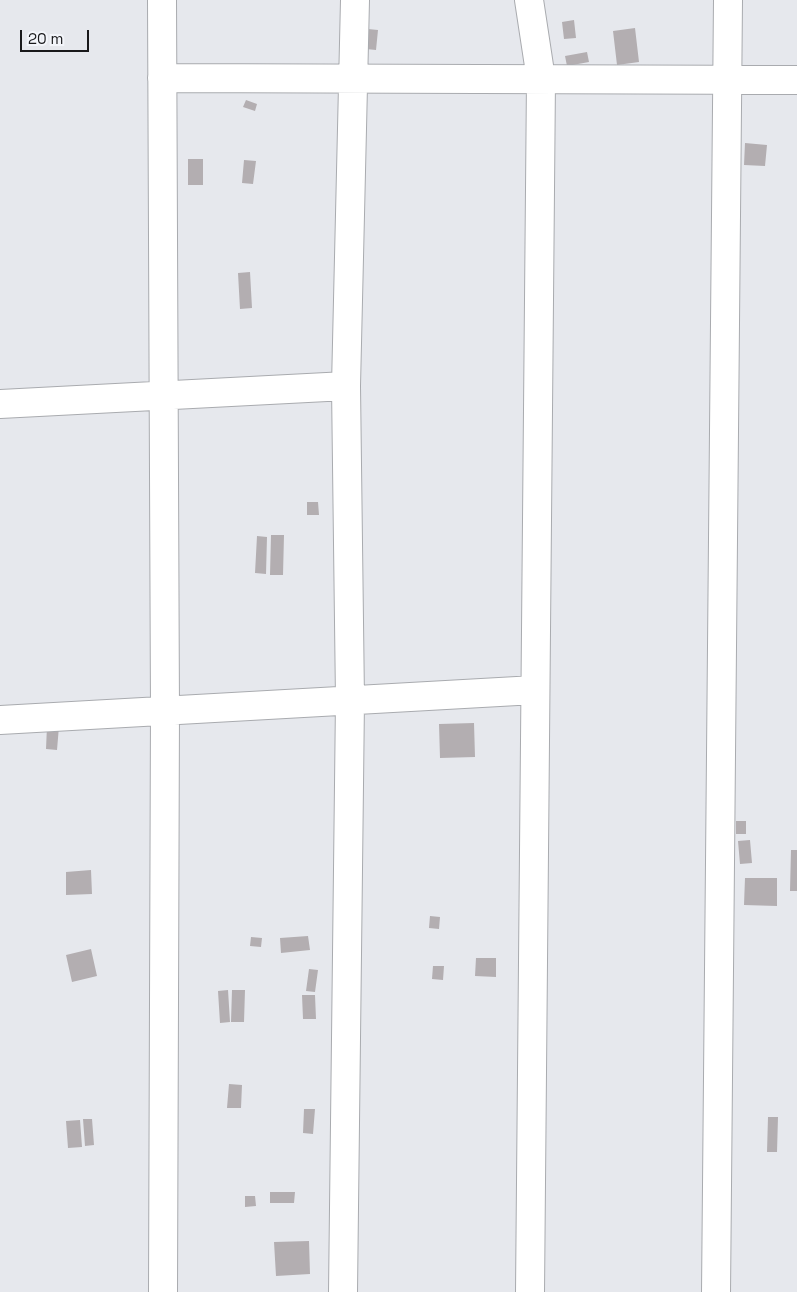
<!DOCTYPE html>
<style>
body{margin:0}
#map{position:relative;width:797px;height:1292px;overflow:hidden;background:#e6e8ed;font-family:"Space Grotesk",sans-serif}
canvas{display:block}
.scale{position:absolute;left:20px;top:30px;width:69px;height:22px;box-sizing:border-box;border:2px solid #19191b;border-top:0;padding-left:6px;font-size:15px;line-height:18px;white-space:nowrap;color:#19191b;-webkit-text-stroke:4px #f3f5fa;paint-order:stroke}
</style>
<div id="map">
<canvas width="797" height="1292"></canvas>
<div class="scale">20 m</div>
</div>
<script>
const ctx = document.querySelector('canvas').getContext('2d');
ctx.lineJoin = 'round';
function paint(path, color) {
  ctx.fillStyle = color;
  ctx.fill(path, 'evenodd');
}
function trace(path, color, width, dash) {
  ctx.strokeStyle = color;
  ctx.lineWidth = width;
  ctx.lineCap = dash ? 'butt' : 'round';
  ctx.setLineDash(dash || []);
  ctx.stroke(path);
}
paint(new Path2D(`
 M 574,20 L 576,38 L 564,39 L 562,22 Z
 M 635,28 L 639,62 L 617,65 L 613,31 Z
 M 368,29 L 378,30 L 376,50 L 366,49 Z
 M 587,52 L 589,62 L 567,66 L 565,56 Z
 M 246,100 L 257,104 L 255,111 L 243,107 Z
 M 745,143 L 767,145 L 765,166 L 744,165 Z
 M 188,159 L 203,159 L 203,185 L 188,185 Z
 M 244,160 L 256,161 L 253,184 L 242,183 Z
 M 250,272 L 252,308 L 240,309 L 238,273 Z
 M 307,502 L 318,502 L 319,515 L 307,515 Z
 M 271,535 L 284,535 L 283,575 L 270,575 Z
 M 257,536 L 267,537 L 266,574 L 255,573 Z
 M 474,723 L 475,757 L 440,758 L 439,724 Z
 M 47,726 L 59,726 L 57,750 L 46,749 Z
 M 736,821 L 746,821 L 746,834 L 736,834 Z
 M 750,840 L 752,863 L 740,864 L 738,841 Z
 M 791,850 L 797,850 L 797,891 L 790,891 Z
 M 91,870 L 92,894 L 66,895 L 66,872 Z
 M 745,878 L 777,878 L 777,906 L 744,905 Z
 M 430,916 L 440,917 L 439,929 L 429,928 Z
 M 308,936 L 310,950 L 281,953 L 280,938 Z
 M 251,937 L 262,938 L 261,947 L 250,946 Z
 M 91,949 L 97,976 L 72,982 L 66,955 Z
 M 476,958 L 496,958 L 496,977 L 475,976 Z
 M 433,966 L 444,966 L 443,980 L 432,979 Z
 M 309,969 L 318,970 L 315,992 L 306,991 Z
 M 228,990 L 230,1022 L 220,1023 L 218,991 Z
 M 232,990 L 245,990 L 244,1022 L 231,1022 Z
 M 302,995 L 315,995 L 316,1019 L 303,1019 Z
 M 229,1084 L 242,1085 L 241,1108 L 227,1108 Z
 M 304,1109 L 315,1109 L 313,1134 L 303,1133 Z
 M 768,1117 L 778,1117 L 777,1152 L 767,1152 Z
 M 83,1119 L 92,1119 L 94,1145 L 85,1146 Z
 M 80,1120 L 82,1147 L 68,1148 L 66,1121 Z
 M 270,1192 L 295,1192 L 294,1203 L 270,1203 Z
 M 245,1196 L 255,1196 L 256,1206 L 245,1207 Z
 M 309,1241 L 310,1274 L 276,1276 L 274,1242 Z`), '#b3aeb1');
const street = new Path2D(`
 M 162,0 L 165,710 L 163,1292
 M 529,0 L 541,79 L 530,1292
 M 162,78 L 797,80
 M 0,404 L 346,386
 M 0,720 L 535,690
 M 343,1292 L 350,700 L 346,386 L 355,0
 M 716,1292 L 728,0`);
trace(street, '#a9abaf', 30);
trace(street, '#fff', 28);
</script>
